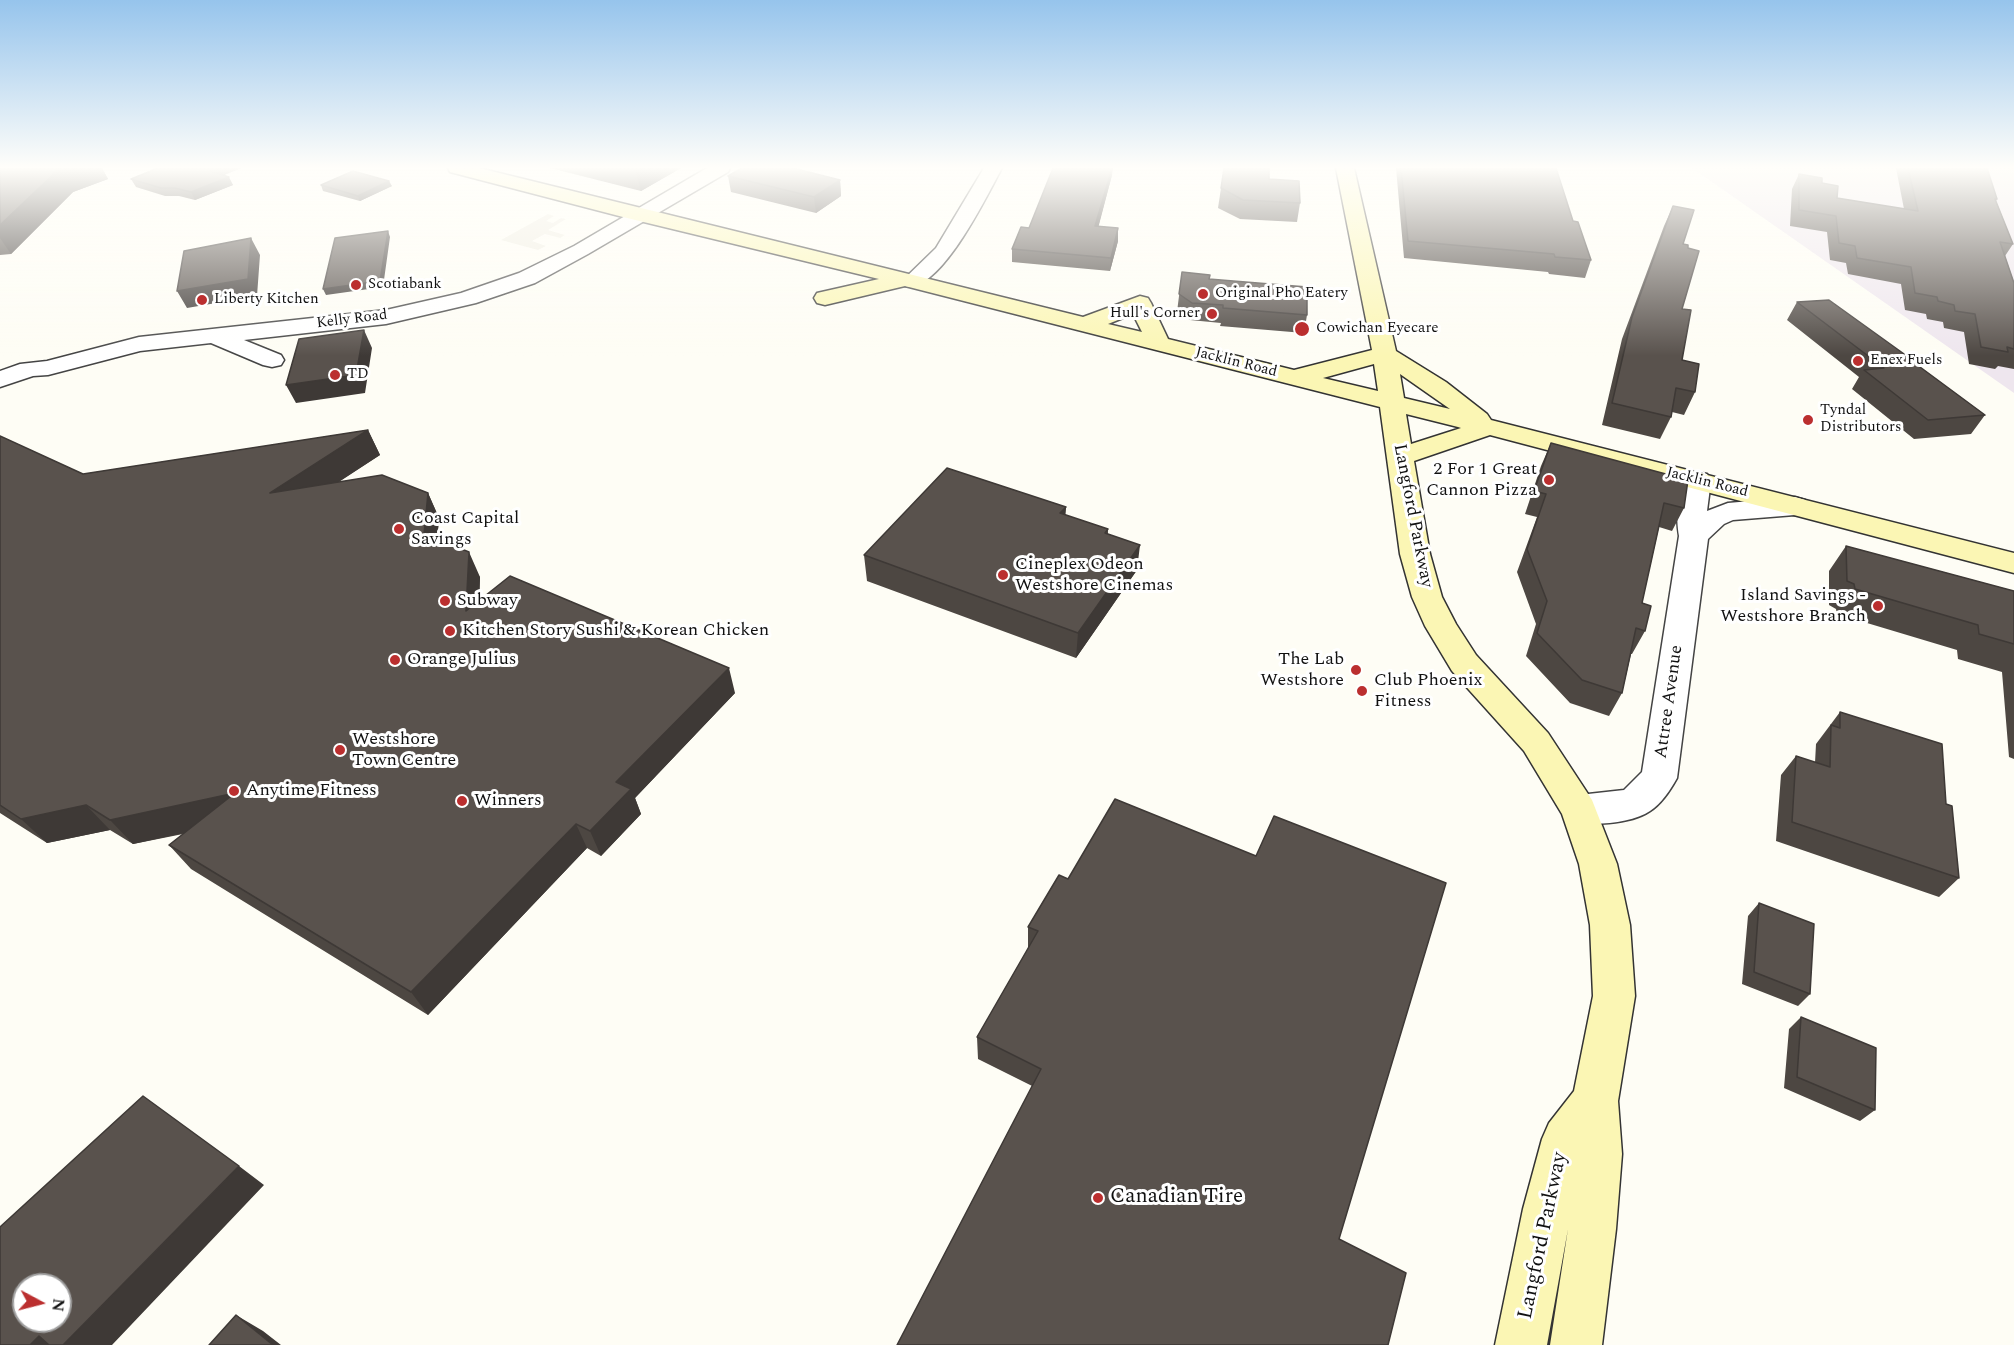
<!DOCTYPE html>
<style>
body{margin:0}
#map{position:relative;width:2014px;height:1345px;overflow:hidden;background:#fefdf5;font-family:Spectral,serif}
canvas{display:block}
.north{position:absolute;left:12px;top:1273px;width:60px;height:60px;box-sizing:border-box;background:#fff;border:2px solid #a0a0a0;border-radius:50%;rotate:97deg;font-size:16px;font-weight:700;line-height:24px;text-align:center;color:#111}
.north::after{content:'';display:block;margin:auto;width:21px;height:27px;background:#bb2f2f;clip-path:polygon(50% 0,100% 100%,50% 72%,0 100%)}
</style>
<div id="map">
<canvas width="2014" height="1345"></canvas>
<div class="north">N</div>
</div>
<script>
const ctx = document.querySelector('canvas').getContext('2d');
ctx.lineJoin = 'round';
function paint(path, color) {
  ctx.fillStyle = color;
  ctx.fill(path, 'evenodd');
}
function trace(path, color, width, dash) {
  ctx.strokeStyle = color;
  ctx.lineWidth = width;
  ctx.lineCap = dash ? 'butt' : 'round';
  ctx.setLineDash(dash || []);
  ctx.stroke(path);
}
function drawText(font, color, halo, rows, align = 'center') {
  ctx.font = font + ' Spectral,serif';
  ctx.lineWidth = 6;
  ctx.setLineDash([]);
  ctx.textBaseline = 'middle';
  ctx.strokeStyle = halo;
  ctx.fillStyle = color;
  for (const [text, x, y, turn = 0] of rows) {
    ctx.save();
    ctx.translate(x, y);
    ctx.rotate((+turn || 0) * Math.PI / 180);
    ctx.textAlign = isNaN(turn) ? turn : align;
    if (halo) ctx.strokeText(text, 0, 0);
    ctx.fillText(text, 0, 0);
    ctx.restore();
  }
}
paint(new Path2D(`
 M 1692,168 L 2014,168 L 2014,393 Z`), '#eee6ee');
paint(new Path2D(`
 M 548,214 L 554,216 L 546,221 L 553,223 L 561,218 L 566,219 L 548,230 L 565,235 L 560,238 L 545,234 L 532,241 L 546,246 L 538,250 L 501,240 Z`), '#f0ede2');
const minor = new Path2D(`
 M 984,168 L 1002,168 C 987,195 940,294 905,286 L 902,281 L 936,248 Z
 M 1697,472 L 1707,474 L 1711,480 L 1707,511 L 1728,503 L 1795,497 L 1805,500 L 1809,506 L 1805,512 L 1795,515 L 1733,520 L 1724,524 L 1708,539 L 1677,778 C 1671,789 1661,804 1650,811 C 1631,824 1587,827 1566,820 L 1561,810 L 1566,800 L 1579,795 L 1624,790 L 1642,772 L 1679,536 C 1676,518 1676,490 1687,474 Z`);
const tertiary = new Path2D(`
 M 707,168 L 730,168 L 728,172 L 588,254 L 535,283 L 476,303 L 386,324 L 244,340 L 281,355 L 284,360 L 281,365 L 272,367 L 263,365 L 211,343 L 140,351 L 48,375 L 33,376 L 0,387 L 0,371 L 20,364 L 47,361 L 139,337 L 386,310 L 461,293 L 519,273 L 574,246 Z`);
const secondary = new Path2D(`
 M 448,168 L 479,168 L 1083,317 L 1140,296 L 1148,298 L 1151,303 L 1168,339 L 1294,370 L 1372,350 L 1336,168 L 1354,168 L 1396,351 L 1446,382 L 1487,414 L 1491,420 L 2014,553 L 2014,573 L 1490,435 L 1414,461 L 1430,554 L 1442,597 L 1456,624 L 1476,655 L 1548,733 L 1592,800 L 1617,864 L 1630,925 L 1635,996 L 1618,1101 L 1622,1154 L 1616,1229 L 1602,1345 L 1550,1345 L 1568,1229 L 1547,1345 L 1495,1345 L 1523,1209 L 1542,1139 L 1549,1123 L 1574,1091 L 1593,996 L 1590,925 L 1579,864 L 1562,814 L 1524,751 L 1452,671 L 1425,626 L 1412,597 L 1400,554 L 1380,407 L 905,286 L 825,305 L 817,303 L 814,298 L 817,293 L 879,279 L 623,217 L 450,172 ZM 1133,314 L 1142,332 L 1108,324 ZM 1374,364 L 1378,391 L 1323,378 ZM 1400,374 L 1450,409 L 1404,398 ZM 1406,414 L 1458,427 L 1461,428 L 1411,444 Z`);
trace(minor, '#444', 3);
trace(tertiary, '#444', 3);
trace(secondary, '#333', 3);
paint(minor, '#fff');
paint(tertiary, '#fff');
paint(secondary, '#fbf6b4');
paint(new Path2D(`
 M 0,168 L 102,168 L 108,179 L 73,192 L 11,254 L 0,255 Z
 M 241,168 L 224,175 L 233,185 L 195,200 L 179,196 L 165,196 L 136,187 L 131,179 Z
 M 550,168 L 681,168 L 641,191 Z
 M 1396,168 L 1556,168 L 1573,221 L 1591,260 L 1585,278 L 1549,274 L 1548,272 L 1404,258 Z
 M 1896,168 L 1987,168 L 1997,199 L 1996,201 L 2013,244 L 2005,256 L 2014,283 L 2014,369 L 1998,366 L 1995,369 L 1969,364 L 1964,332 L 1944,328 L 1943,322 L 1927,319 L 1926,314 L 1905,310 L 1901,284 L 1848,274 L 1846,263 L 1830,260 L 1827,232 L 1790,226 L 1792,189 L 1799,174 L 1822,183 L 1837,198 L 1904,209 Z
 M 1112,175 L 1098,227 L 1118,228 L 1118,241 L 1110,271 L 1012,262 L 1012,249 L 1029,228 Z
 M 728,176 L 840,180 L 841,196 L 816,213 L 731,192 Z
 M 1269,179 L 1300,203 L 1297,222 L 1240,219 L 1218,208 L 1221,188 Z
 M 321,185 L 392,186 L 360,201 L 323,191 Z
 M 1673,206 L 1683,244 L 1682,360 L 1695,392 L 1684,415 L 1672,412 L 1671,417 L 1660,439 L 1602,425 L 1622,339 L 1664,226 Z
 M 1182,272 L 1209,279 L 1307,315 L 1304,333 L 1220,326 L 1221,323 L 1190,320 L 1177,312 Z
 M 1797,302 L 1918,364 L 1917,365 L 1985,415 L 1971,434 L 1914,439 L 1852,389 L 1859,377 L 1787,320 Z
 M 368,430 L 380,455 L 338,482 L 428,493 L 439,518 L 437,539 L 480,577 L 479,601 L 735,693 L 635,798 L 641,814 L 601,856 L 587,848 L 428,1015 L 191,869 L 169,845 L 183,834 L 133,844 L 110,830 L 47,843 L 0,813 L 0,436 L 83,474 Z
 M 1551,443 L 1684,508 L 1672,531 L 1659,527 L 1642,603 L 1645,631 L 1632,654 L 1631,654 L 1622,693 L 1609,716 L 1570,703 L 1526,656 L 1536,624 L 1517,572 L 1537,517 L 1525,514 L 1541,466 Z
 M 1066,507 L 1065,515 L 1108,529 L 1108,534 L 1137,570 L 1076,658 L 867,581 L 864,555 Z
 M 1846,546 L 2014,591 L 2014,759 L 2009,757 L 2002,672 L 1958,659 L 1957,650 L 1837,614 L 1836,609 L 1829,605 L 1829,571 Z
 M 1840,712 L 1946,804 L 1959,878 L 1939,897 L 1776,841 L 1781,775 L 1796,756 L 1815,763 L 1816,744 Z
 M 1059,875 L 1339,1239 L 978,1059 L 977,1037 L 1028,949 L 1028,927 Z
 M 1759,903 L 1810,994 L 1798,1006 L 1742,984 L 1748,916 Z
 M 1801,1017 L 1875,1110 L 1860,1121 L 1784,1088 L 1789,1029 Z`), '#4d4742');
paint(new Path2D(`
 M 63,168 L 102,168 L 108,179 L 73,192 L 11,254 L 0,238 L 0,225 L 59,169 Z
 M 218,168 L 241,168 L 214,179 L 210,171 Z
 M 635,168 L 681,168 L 641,191 Z
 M 1112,168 L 1113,168 L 1112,175 L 1095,240 L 1095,226 Z
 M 229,177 L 233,185 L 195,200 L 191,192 Z
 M 840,180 L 841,196 L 816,213 L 814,197 Z
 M 389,181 L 392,186 L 360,201 L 358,196 Z
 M 1118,228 L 1118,241 L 1110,271 L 1111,258 Z
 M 388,231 L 390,237 L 383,287 L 326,295 L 323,289 Z
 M 251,238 L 260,255 L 257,296 L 187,308 L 177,291 Z
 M 364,330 L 372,348 L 365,393 L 296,403 L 286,385 Z
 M 368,430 L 380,455 L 284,518 L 270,493 Z
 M 428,493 L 439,518 L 436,559 L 424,534 Z
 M 1066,507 L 1064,532 L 1060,513 Z
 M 1140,545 L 1137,570 L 1076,658 L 1078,633 Z
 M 469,552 L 480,577 L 478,636 L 466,611 Z
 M 729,668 L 735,693 L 635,798 L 641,814 L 601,856 L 590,831 L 616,782 Z
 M 235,793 L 254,818 L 133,844 L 110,820 Z
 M 86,805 L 110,830 L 47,843 L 21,819 Z
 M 576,824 L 587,848 L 428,1015 L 411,992 Z
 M 239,1166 L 264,1185 L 112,1345 L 63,1345 Z
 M 236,1315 L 263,1331 L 281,1345 L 273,1345 Z
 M 39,1336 L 60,1345 L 30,1345 Z`), '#3e3936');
const building = new Path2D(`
 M 0,168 L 63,168 L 59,169 L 0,225 Z
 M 158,168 L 218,168 L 210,171 L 229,177 L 191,192 L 175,188 L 161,188 L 131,179 Z
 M 742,168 L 793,168 L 840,180 L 814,197 L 728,176 Z
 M 1053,168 L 1112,168 L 1095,226 L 1118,228 L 1111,258 L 1012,249 L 1021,227 L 1029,228 Z
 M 1224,168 L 1269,168 L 1269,179 L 1299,181 L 1300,203 L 1243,200 L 1221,188 Z
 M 1401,168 L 1556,168 L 1573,221 L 1578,222 L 1591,260 L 1555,257 L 1554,254 L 1408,241 Z
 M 1908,168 L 1987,168 L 1997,199 L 1995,199 L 2013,244 L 2000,242 L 2014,283 L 2014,349 L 2007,347 L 2008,352 L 1981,347 L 1975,314 L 1955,311 L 1954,305 L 1938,301 L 1937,297 L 1915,293 L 1911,267 L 1857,258 L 1855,246 L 1839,243 L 1836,216 L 1799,210 L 1799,174 L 1822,178 L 1822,183 L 1838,186 L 1837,198 L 1918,211 Z
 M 353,171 L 389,181 L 358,196 L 321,185 Z
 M 1673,206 L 1694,210 L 1683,244 L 1688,245 L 1688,248 L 1699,251 L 1682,309 L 1691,310 L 1682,360 L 1699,364 L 1695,392 L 1676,388 L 1671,417 L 1612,403 L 1632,317 Z
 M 388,231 L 380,281 L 323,289 L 335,238 Z
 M 251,238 L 248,279 L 177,291 L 184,251 Z
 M 1182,272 L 1210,275 L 1209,279 L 1307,287 L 1307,315 L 1223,308 L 1223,305 L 1192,303 L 1179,294 Z
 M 1829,300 L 1918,364 L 1916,364 L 1985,415 L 1928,420 L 1864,370 L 1884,368 L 1797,302 Z
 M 364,330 L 356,375 L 286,385 L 299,339 Z
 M 368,430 L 270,493 L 382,475 L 428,493 L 424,534 L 469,552 L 466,611 L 510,576 L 729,668 L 616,782 L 631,789 L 590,831 L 576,824 L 411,992 L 169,845 L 235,793 L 110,820 L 86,805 L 21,819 L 0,805 L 0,436 L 83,474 Z
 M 1551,443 L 1688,480 L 1684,508 L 1664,503 L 1642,603 L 1651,606 L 1645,631 L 1636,628 L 1622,693 L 1582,680 L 1537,633 L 1547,601 L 1527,549 L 1546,494 L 1534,491 Z
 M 947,468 L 1066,507 L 1060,513 L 1108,529 L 1105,533 L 1140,545 L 1078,633 L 864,555 Z
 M 1846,546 L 2014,591 L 2014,644 L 1979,634 L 1978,625 L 1855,589 L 1854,584 L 1847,581 Z
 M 1840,712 L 1942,744 L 1946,804 L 1952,806 L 1959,878 L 1792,822 L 1796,756 L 1830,767 L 1831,725 L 1840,728 Z
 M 1115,799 L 1256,856 L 1274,816 L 1446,883 L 1339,1239 L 1406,1273 L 1388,1345 L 897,1345 L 1041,1069 L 977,1037 L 1038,931 L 1028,927 L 1059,875 L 1068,879 Z
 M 1759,903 L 1814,924 L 1810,994 L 1754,972 Z
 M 1801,1017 L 1876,1048 L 1875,1110 L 1797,1077 Z
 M 143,1096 L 239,1166 L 63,1345 L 49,1345 L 39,1336 L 30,1345 L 0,1345 L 0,1227 ZM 24,1285 L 60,1285 L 60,1321 L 24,1321 Z
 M 236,1315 L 273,1345 L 209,1345 Z`);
paint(building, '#59524d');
trace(building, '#3e3936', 1.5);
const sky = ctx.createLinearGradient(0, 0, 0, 356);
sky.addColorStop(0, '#96c4ec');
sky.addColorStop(0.47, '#fffefa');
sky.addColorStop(1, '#fffefa00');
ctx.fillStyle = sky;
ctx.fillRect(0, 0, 2014, 356);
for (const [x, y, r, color] of [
 [356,285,6,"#bb2f2f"],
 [1203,294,6,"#bb2f2f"],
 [202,300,6,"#bb2f2f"],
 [1212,314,6,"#bb2f2f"],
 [1302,329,8,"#bb2f2f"],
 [1858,361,6,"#bb2f2f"],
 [335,375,6,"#bb2f2f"],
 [1808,420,6,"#bb2f2f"],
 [1549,480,6,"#bb2f2f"],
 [399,529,6,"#bb2f2f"],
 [1003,575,6,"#bb2f2f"],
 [445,601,6,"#bb2f2f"],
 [1878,606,6,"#bb2f2f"],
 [450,631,6,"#bb2f2f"],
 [395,660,6,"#bb2f2f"],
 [1356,670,6,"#bb2f2f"],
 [1362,691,6,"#bb2f2f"],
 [340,750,6,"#bb2f2f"],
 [234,791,6,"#bb2f2f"],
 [462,801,6,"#bb2f2f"],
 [1098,1198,6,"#bb2f2f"]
]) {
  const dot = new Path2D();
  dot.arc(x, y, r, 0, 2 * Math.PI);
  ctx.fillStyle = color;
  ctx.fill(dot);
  trace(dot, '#fff', 2);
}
drawText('15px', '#111', '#fff', [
 ["Scotiabank",368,285],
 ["Original Pho Eatery",1215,294],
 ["Liberty Kitchen",214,300],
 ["Hull's Corner",1200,314,"right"],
 ["Cowichan Eyecare",1316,329],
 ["Enex Fuels",1870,361],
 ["TD",347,375],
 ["Tyndal",1820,411],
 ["Distributors",1820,428]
], 'left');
drawText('15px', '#111', '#fff', [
 ["Kelly Road",352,320,-7],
 ["Jacklin Road",1236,363,14],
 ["Jacklin Road",1707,483,14]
]);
drawText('18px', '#111', '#fff', [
 ["2 For 1 Great",1537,470,"right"],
 ["Cannon Pizza",1537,491,"right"],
 ["Coast Capital",411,519],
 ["Savings",411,540],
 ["Cineplex Odeon",1015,565],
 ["Westshore Cinemas",1015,586],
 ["Island Savings -",1866,596,"right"],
 ["Westshore Branch",1866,617,"right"],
 ["Subway",457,601],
 ["Kitchen Story Sushi & Korean Chicken",462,631],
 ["Orange Julius",407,660],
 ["The Lab",1344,660,"right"],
 ["Westshore",1344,681,"right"],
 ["Club Phoenix",1374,681],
 ["Fitness",1374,702],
 ["Westshore",352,740],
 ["Town Centre",352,761],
 ["Anytime Fitness",246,791],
 ["Winners",474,801]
], 'left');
drawText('18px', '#111', '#fff', [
 ["Langford Parkway",1412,516,79],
 ["Attree Avenue",1670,702,-82]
]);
drawText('21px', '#111', '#fff', [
 ["Canadian Tire",1110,1198]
], 'left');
drawText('21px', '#111', '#fff', [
 ["Langford Parkway",1544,1236,-78]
]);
</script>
